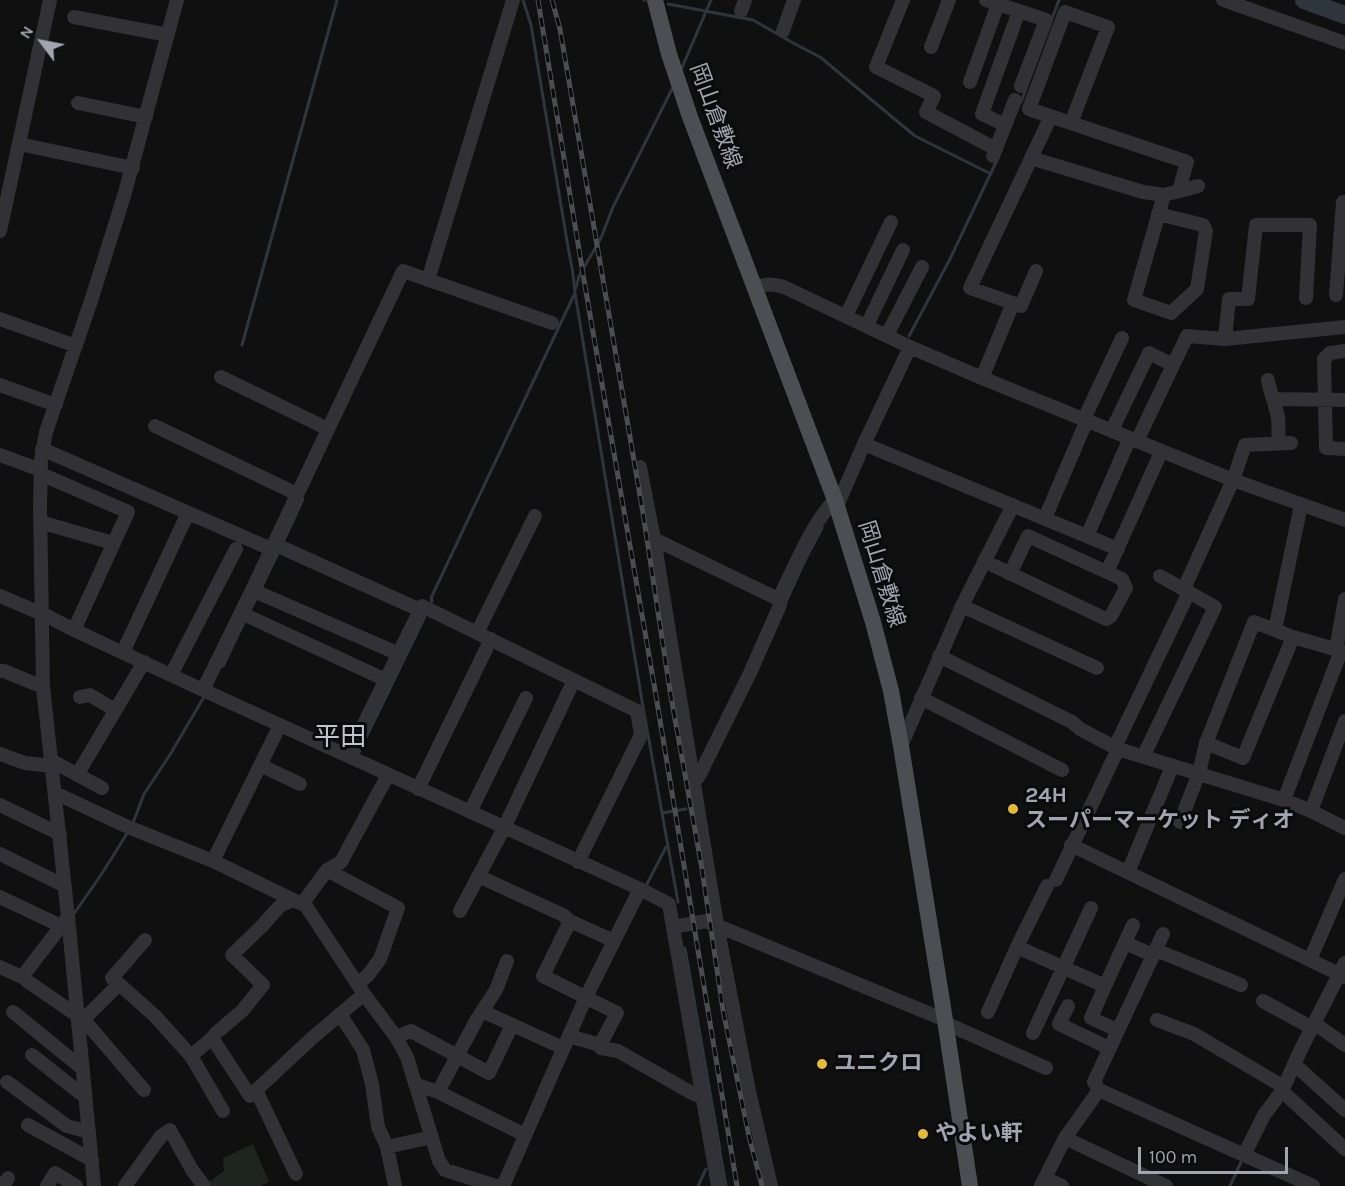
<!DOCTYPE html>
<meta charset="utf-8">
<style>
body{margin:0}
#map{position:relative;width:1345px;height:1186px;overflow:hidden;background:#101011;font-family:Karla,sans-serif}
canvas{display:block}
.north{position:absolute;left:12px;top:12px;width:60px;height:60px;-webkit-text-stroke:4px #0b0b0c;paint-order:stroke;rotate:302deg;font-size:16px;font-weight:700;line-height:24px;text-align:center;color:#a2a5b1}
.north::after{content:'';display:block;margin:auto;width:21px;height:27px;background:#a2a5b1;clip-path:polygon(50% 0,100% 100%,50% 72%,0 100%)}
.scale{position:absolute;left:1138px;top:1147px;width:150px;height:27px;box-sizing:border-box;border:3px solid #a2a5b1;border-top:0;padding-left:8px;font-size:18px;line-height:21px;white-space:nowrap;color:#a2a5b1;-webkit-text-stroke:4px #0b0b0c;paint-order:stroke}
</style>
<div id="map">
<canvas width="1345" height="1186"></canvas>
<div class="north">N</div>
<div class="scale">100 m</div>
</div>
<script>
const ctx = document.querySelector('canvas').getContext('2d');
ctx.lineJoin = 'round';
function paint(path, color) {
  ctx.fillStyle = color;
  ctx.fill(path, 'evenodd');
}
function trace(path, color, width, dash) {
  ctx.strokeStyle = color;
  ctx.lineWidth = width;
  ctx.lineCap = dash ? 'butt' : 'round';
  ctx.setLineDash(dash || []);
  ctx.stroke(path);
}
function drawText(font, color, halo, rows, align = 'center') {
  ctx.font = font + ' Karla,"Noto Sans JP",sans-serif';
  ctx.lineWidth = 6;
  ctx.setLineDash([]);
  ctx.textBaseline = 'middle';
  ctx.strokeStyle = halo;
  ctx.fillStyle = color;
  for (const [text, x, y, turn = 0] of rows) {
    ctx.save();
    ctx.translate(x, y);
    ctx.rotate((+turn || 0) * Math.PI / 180);
    ctx.textAlign = isNaN(turn) ? turn : align;
    if (halo) ctx.strokeText(text, 0, 0);
    ctx.fillText(text, 0, 0);
    ctx.restore();
  }
}
paint(new Path2D(`
 M 253,1144 L 269,1182 L 260,1186 L 212,1186 L 209,1182 L 224,1171 L 223,1158 Z`), '#1e2520');
trace(new Path2D(`
 M 523,0 L 531,25 L 568,247 L 573,274 L 575,293 L 643,707 L 678,902
 M 644,0 L 645,0
 M 668,4 L 753,20 L 795,44 L 820,57 L 915,136 L 991,174
 M 1051,21 L 1059,0
 M 681,70 L 711,0
 M 1021,102 L 1026,89
 M 576,288 L 579,276 L 601,238 L 613,207 L 673,87
 M 909,336 L 950,259 L 998,158
 M 242,345 L 337,0
 M 283,542 L 303,499
 M 261,588 L 279,551
 M 786,602 L 805,560 L 822,528
 M 430,606 L 432,600 L 431,598 L 574,295
 M 249,612 L 257,597
 M 223,666 L 246,618
 M 358,754 L 427,612
 M 662,813 L 686,809
 M 133,823 L 144,794 L 171,753 L 204,697
 M 646,886 L 666,847
 M 73,915 L 101,875 L 128,832
 M 685,948 L 720,1150 L 719,1153
 M 720,1152 L 726,1186
 M 698,1186 L 706,1169
 M 1230,1186 L 1243,1158`), '#2e353d', 3);
trace(new Path2D(`
 M 1304,0 L 1345,15`), '#2e353d', 18);
trace(new Path2D(`
 M 903,0 L 876,67 L 934,96 L 926,112 L 996,149
 M 986,0 L 1046,20 L 1021,86
 M 1223,0 L 1345,43
 M 741,11 L 745,0
 M 74,17 L 168,35
 M 783,31 L 794,0
 M 931,47 L 949,0
 M 970,82 L 998,4
 M 78,103 L 146,117
 M 1071,123 L 1108,27 L 1065,12 L 1029,109 L 1187,162 L 1179,191
 M 1005,125 L 982,114 L 1019,11
 M 19,144 L 133,168
 M 993,156 L 1015,100
 M 1031,158 L 1143,192 L 1164,195 L 1198,186
 M 1158,214 L 1203,225 L 1206,231 L 1197,289 L 1171,313 L 1134,300 L 1164,195
 M 0,231 L 50,0
 M 1036,271 L 1021,306 L 970,288 L 1051,116
 M 428,280 L 513,0
 M 755,288 C 766,283 773,284 784,287 L 910,347 L 982,378 L 1233,480 L 1345,520
 M 1336,295 L 1343,202 L 1345,202
 M 846,316 L 891,222
 M 0,319 L 76,346
 M 867,325 L 903,250
 M 887,335 L 922,267
 M 1225,339 L 1345,327
 M 1345,351 L 1330,353 L 1324,359 L 1326,448 L 1345,449
 M 221,377 L 328,429
 M 982,378 L 1013,303
 M 1268,380 C 1270,393 1276,405 1278,418 C 1279,426 1278,435 1279,443
 M 0,385 L 56,405
 M 1273,399 L 1345,400
 M 1084,419 L 1122,338
 M 155,426 L 297,494
 M 1112,430 L 1149,353 L 1173,365
 M 1137,441 L 1187,336 L 1225,339 L 1229,299 L 1248,299 L 1256,225 L 1310,225 L 1306,298
 M 864,444 L 1118,549
 M 42,449 L 271,549
 M 0,455 L 41,470
 M 640,467 L 654,539 L 717,925 L 749,1091 L 771,1186
 M 41,474 L 128,512 L 74,630
 M 837,506 L 864,444 L 910,347
 M 1045,518 L 1087,420
 M 40,522 L 113,543
 M 1087,536 L 1130,438
 M 654,539 L 776,598 L 781,594 C 795,566 813,521 835,500
 M 274,544 L 420,610
 M 984,561 L 1106,619 L 1111,616 L 1126,588 L 1122,579 L 1028,536 L 1010,574
 M 1107,572 L 1161,452
 M 1187,582 L 1233,480 L 1245,445 L 1291,443
 M 252,590 L 399,654
 M 0,596 L 47,616 L 74,630 L 203,690 L 640,889 L 669,904 L 718,1186
 M 962,606 L 1097,668
 M 241,613 L 386,680
 M 1275,630 L 1301,505
 M 477,633 L 535,516
 M 1293,637 L 1243,758 L 1206,743 L 1254,622 L 1293,637 L 1345,652
 M 1336,650 L 1345,599
 M 123,652 L 188,513
 M 939,656 L 1072,722 L 1080,729 L 1118,749 L 1284,800 L 1311,811 L 1345,828
 M 0,671 L 4,671 L 43,687
 M 171,675 L 236,549
 M 203,690 L 252,590 L 403,271 L 552,323
 M 80,697 L 90,695 L 115,710
 M 921,698 L 1062,770
 M 901,746 L 962,606 L 1013,505
 M 1115,747 L 1189,592
 M 0,754 L 25,763 L 52,766
 M 348,756 L 422,606 L 637,711 L 641,735 L 578,862
 M 1143,757 L 1215,607 L 1160,576
 M 52,761 L 102,788
 M 260,765 L 300,784
 M 77,775 L 144,662
 M 694,781 L 699,776 L 750,673 L 780,605 L 779,596
 M 418,789 L 491,639
 M 55,793 L 128,827 L 213,861 L 306,906 L 364,994 L 396,1037 L 407,1057 L 439,1161 L 445,1170 L 496,1186
 M 1284,800 L 1341,651
 M 0,805 L 60,834
 M 1311,811 L 1345,721
 M 470,812 L 526,698
 M 1180,822 L 1199,773 L 1206,743
 M 1071,845 L 1345,977
 M 0,854 L 65,886
 M 213,861 L 280,725
 M 327,870 L 398,908 L 380,959 L 368,975 L 358,984
 M 1128,872 L 1172,767
 M 478,876 L 563,915 L 570,921
 M 1056,880 L 1118,749
 M 0,897 L 61,926
 M 302,904 L 327,870 L 341,862 L 388,775
 M 460,911 L 504,828 L 574,680
 M 673,927 L 706,921 L 945,1020
 M 1163,934 L 1094,1082 L 1099,1090 L 1313,1186
 M 1125,943 L 1153,955
 M 1017,947 L 1105,986 L 1133,925
 M 1156,950 L 1241,985
 M 1310,960 L 1345,879
 M 0,967 L 22,977 L 68,917
 M 27,981 L 78,1016
 M 119,984 L 112,978 L 145,940
 M 1105,986 L 1091,1018 L 1117,1030
 M 1263,1001 L 1312,1028
 M 1068,1006 L 1059,1024 L 1109,1048
 M 482,1011 L 563,1048
 M 13,1012 L 83,1069
 M 988,1012 L 1017,947 L 1047,886
 M 340,1014 L 363,1050 L 372,1084 L 378,1127 L 387,1147 L 395,1186
 M 84,1020 L 144,1090
 M 1157,1020 L 1194,1034 L 1284,1087
 M 945,1023 L 1046,1068
 M 1314,1023 L 1345,1045
 M 78,1025 L 119,984 L 155,1016 L 191,1056 L 212,1038 L 250,1096 L 311,1039 L 364,994
 M 1033,1033 L 1091,908
 M 569,1036 L 600,1045 L 617,1013 L 543,976 L 570,921 L 614,941
 M 396,1037 L 411,1031 L 489,1073 L 512,1025
 M 212,1038 L 216,1033 L 242,1011 L 263,985 L 232,955 L 261,927 L 280,906 L 293,900
 M 600,1045 L 601,1048 L 618,1051 L 690,1092 L 696,1095 L 702,1095
 M 32,1055 L 85,1097
 M 191,1056 L 223,1111
 M 1294,1064 L 1345,1110
 M 7,1082 L 67,1126 L 89,1132
 M 415,1084 L 438,1092 L 477,1019 L 496,990 L 507,961
 M 256,1090 L 296,1174
 M 1282,1091 L 1345,1149
 M 438,1092 L 525,1135
 M 28,1125 L 92,1160
 M 1065,1138 L 1166,1186
 M 387,1147 L 432,1137
 M 1244,1155 L 1264,1115 L 1282,1091 L 1303,1045 L 1345,963
 M 1045,1178 L 1062,1186
 M 3,1186 L 8,1178
 M 47,1186 L 55,1173 L 76,1186
 M 94,1186 L 68,917 L 43,687 L 40,506 L 41,460 L 46,432 L 91,301 L 124,196 L 177,0
 M 125,1186 L 161,1136 L 170,1130 L 192,1170 L 204,1186
 M 503,1186 L 586,997 L 640,889
 M 1041,1186 L 1065,1138 L 1099,1090`), '#313136', 14);
trace(new Path2D(`
 M 655,0 L 669,54 L 690,117 L 835,500 L 873,622 L 891,691 L 901,746 L 945,1020 L 970,1186`), '#4d4e54', 16);
const rail = new Path2D(`
 M 538,0 L 584,280 L 655,690 L 737,1186
 M 552,0 L 560,29 L 643,513 L 670,691 L 702,869 L 723,1010 L 749,1136 L 762,1186`);
trace(rail, '#4c4d53', 5);
trace(rail, '#0b0b0c', 3, [9]);
for (const [x, y, r, color] of [
 [1013,809,6,"#e4bb34"],
 [822,1064,6,"#e4bb34"],
 [923,1134,6,"#e4bb34"]
]) {
  const dot = new Path2D();
  dot.arc(x, y, r, 0, 2 * Math.PI);
  ctx.fillStyle = color;
  ctx.fill(dot);
  trace(dot, '#0b0b0c', 2);
}
drawText('22px', '#a2a5b1', '#0b0b0c', [
 ["岡山倉敷線",715,116,70],
 ["岡山倉敷線",881,574,73]
]);
drawText('bold 22px', '#a2a5b1', '#0b0b0c', [
 ["24H",1025,796],
 ["スーパーマーケット ディオ",1025,821],
 ["ユニクロ",834,1064],
 ["やよい軒",935,1134]
], 'left');
drawText('26px', '#c2c4cd', '#0b0b0c', [
 ["平田",340,738]
]);
</script>
